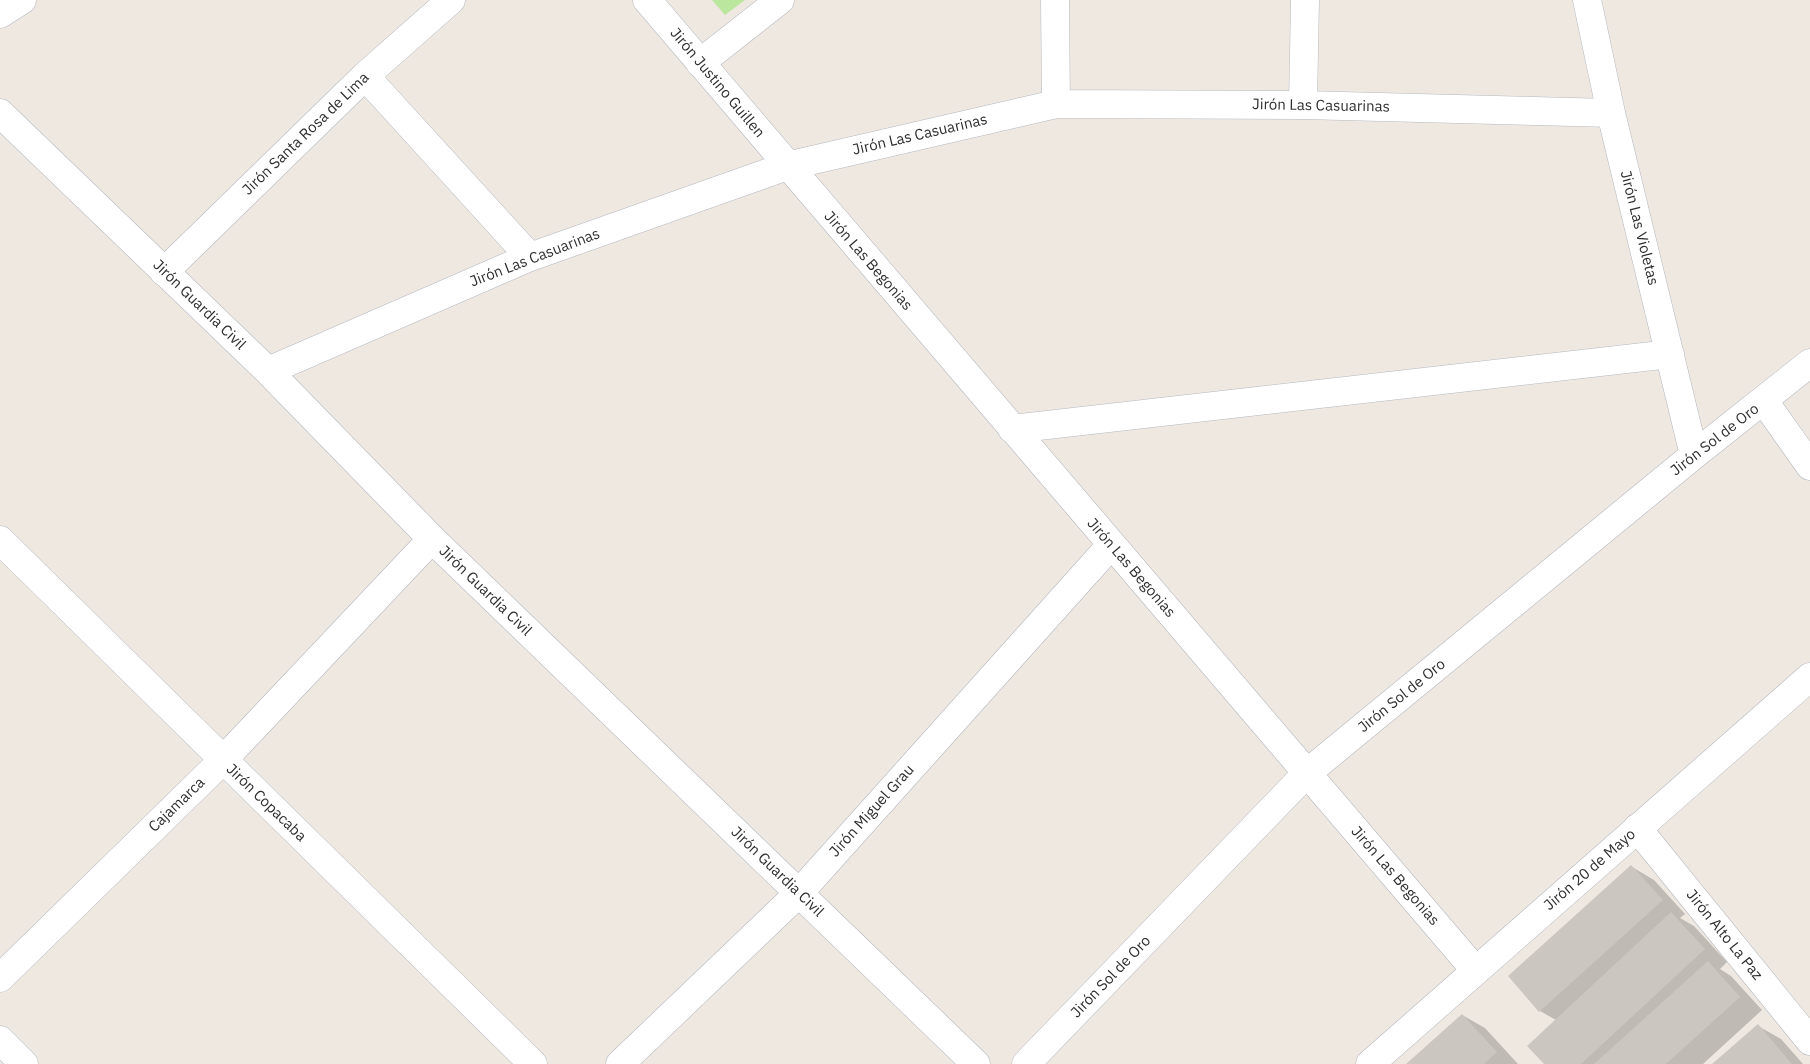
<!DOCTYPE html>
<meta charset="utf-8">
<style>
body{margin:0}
canvas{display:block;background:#efe8e1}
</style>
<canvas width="1810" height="1064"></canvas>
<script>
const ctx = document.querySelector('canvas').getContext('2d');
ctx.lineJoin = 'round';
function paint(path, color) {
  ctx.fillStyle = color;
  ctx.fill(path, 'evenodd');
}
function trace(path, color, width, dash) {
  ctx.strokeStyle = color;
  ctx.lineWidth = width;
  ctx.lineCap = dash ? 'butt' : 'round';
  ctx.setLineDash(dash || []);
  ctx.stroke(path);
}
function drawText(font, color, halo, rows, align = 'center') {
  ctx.font = font + ' "IBM Plex Sans",sans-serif';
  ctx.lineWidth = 5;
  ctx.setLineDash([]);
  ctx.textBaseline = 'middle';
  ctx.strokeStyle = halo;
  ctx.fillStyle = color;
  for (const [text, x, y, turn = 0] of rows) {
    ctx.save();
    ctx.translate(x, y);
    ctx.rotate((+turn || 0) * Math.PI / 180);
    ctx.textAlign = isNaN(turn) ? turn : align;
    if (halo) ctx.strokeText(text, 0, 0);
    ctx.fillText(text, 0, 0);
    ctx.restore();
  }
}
paint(new Path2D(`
 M 712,0 L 745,0 L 725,15 Z`), '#bbe69d');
paint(new Path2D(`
 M 1632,867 L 1654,880 L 1685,914 L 1680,918 L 1694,926 L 1727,962 L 1720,969 L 1731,976 L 1762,1010 L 1703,1064 L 1546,1064 L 1556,1020 L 1540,1011 L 1509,976 Z
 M 1462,1015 L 1485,1028 L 1518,1064 L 1408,1064 Z
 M 1758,1026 L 1781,1039 L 1803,1064 L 1714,1064 Z`), '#0003');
paint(new Path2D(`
 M 1631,865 L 1663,900 L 1539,1012 L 1508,976 Z
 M 1671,912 L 1705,949 L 1581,1064 L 1544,1064 L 1527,1046 Z
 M 1708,961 L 1740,997 L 1666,1064 L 1594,1064 Z
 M 1462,1014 L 1497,1052 L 1484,1064 L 1406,1064 Z
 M 1758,1024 L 1792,1064 L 1712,1064 Z`), '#cbc6bf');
const minor = new Path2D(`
 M 647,0 L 1476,971
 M 1055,0 L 1056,104
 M 1587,0 L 1611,113 L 1694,455
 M 0,14 L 22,0
 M 700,63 L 780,0
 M 365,76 L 530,257
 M 1303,105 L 1305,0
 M 0,113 L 268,371 L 432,539 L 976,1064
 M 164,272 L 365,76 L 451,0
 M 268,371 L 530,257 L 787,166 L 1056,104 L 1303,105 L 1611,113
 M 1764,401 L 1810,466
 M 1012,429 L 1670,354
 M 0,540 L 533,1064
 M 1637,828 L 1810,1041
 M 0,978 L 223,760 L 432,539
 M 0,1040 L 24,1064
 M 620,1064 L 799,893 L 1111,545
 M 1026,1064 L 1307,773 L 1694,455 L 1810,363
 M 1370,1064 L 1810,677`);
trace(minor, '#b4b8c1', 29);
trace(minor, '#fff', 28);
drawText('15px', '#2e2e2e', '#fff', [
 ["Jirón Justino Guillen",717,83,50],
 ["Jirón Las Casuarinas",1321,106,1],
 ["Jirón Santa Rosa de Lima",306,134,-44],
 ["Jirón Las Casuarinas",920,135,-13],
 ["Jirón Las Violetas",1639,228,76],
 ["Jirón Las Casuarinas",535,258,-21],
 ["Jirón Las Begonias",868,261,49],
 ["Jirón Guardia Civil",199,305,44],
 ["Jirón Sol de Oro",1715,440,-38],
 ["Jirón Las Begonias",1131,568,49],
 ["Jirón Guardia Civil",485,591,44],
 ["Jirón Sol de Oro",1402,696,-39],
 ["Jirón Copacaba",266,803,44],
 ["Cajamarca",177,805,-44],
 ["Jirón Miguel Grau",872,811,-48],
 ["Jirón 20 de Mayo",1590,870,-41],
 ["Jirón Guardia Civil",777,872,44],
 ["Jirón Las Begonias",1395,876,49],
 ["Jirón Alto La Paz",1724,935,51],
 ["Jirón Sol de Oro",1111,977,-46]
]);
</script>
